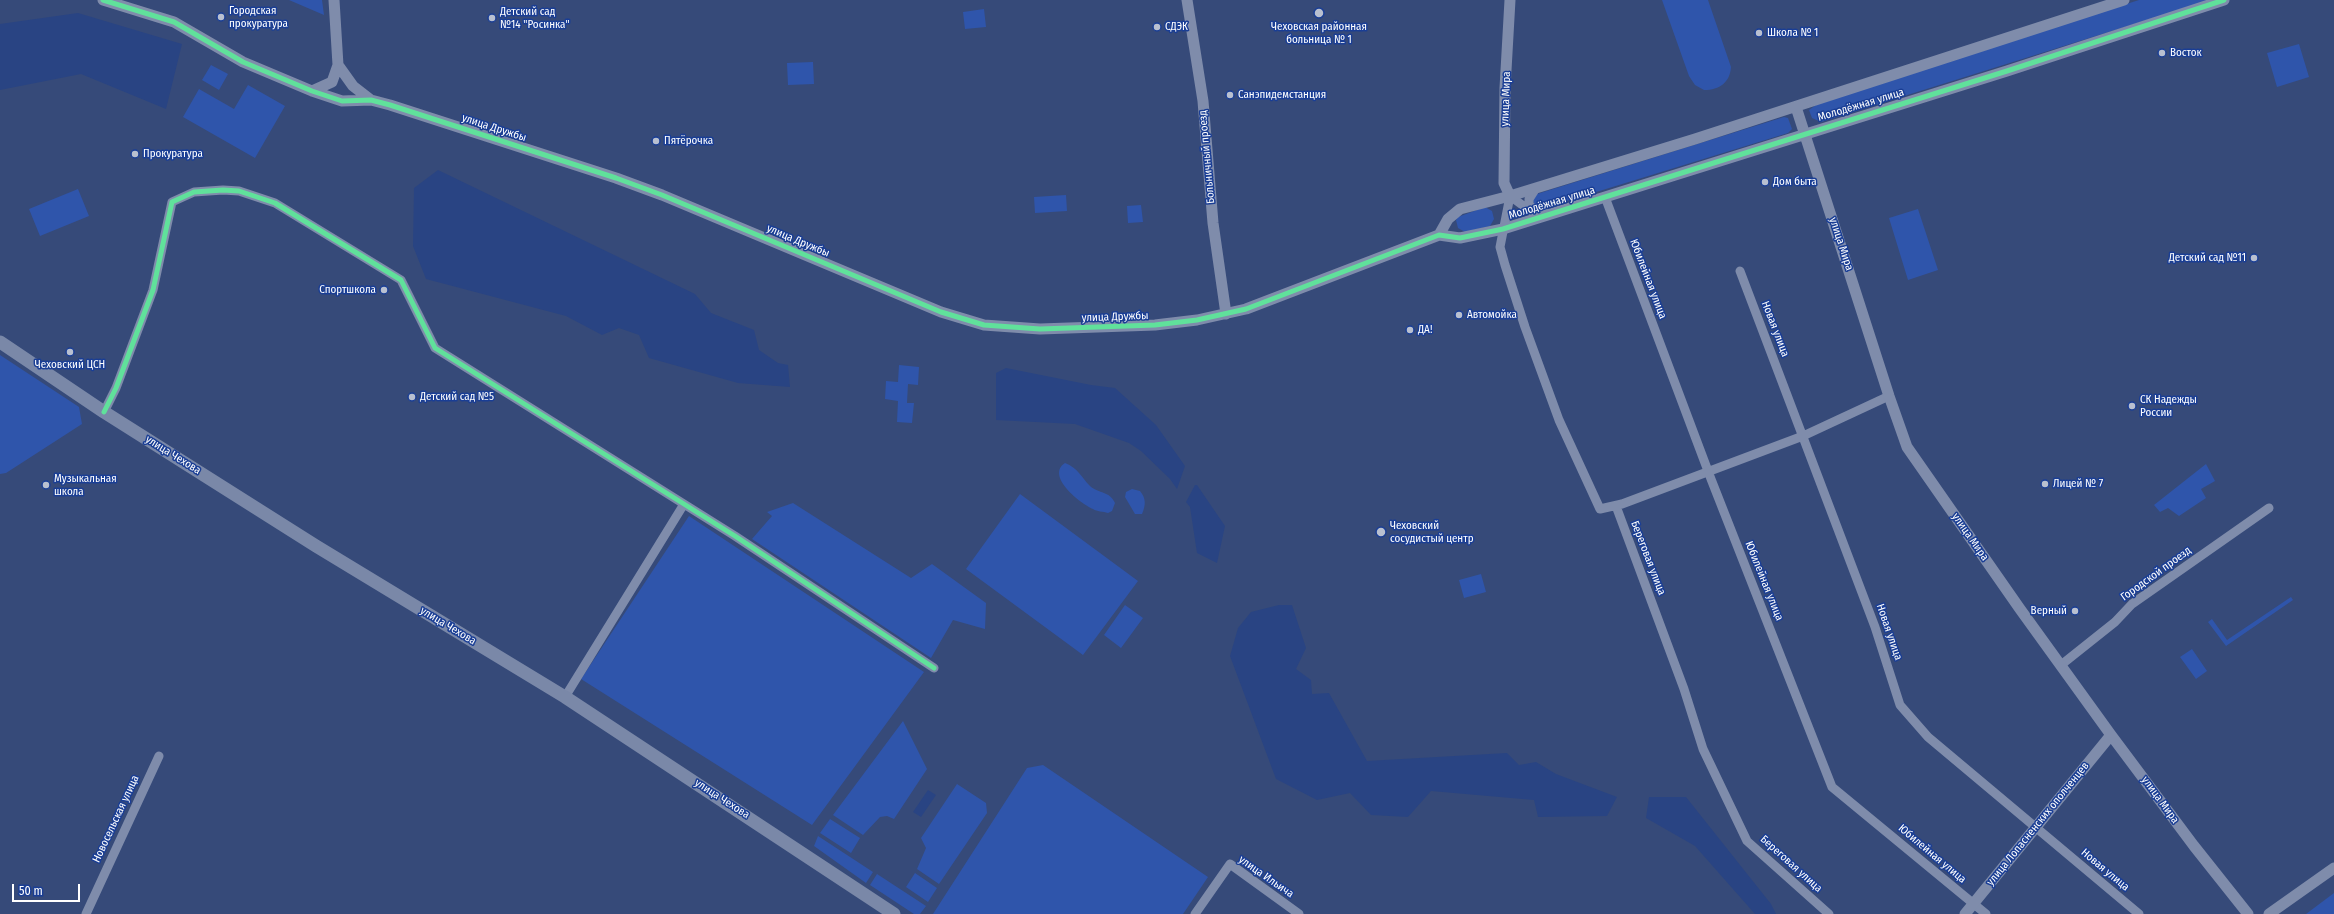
<!DOCTYPE html>
<meta charset="utf-8">
<style>
body{margin:0}
#map{position:relative;width:2334px;height:914px;overflow:hidden;background:#364a79;font-family:"Fira Sans Condensed",sans-serif}
canvas{display:block}
.scale{position:absolute;left:12px;top:884px;width:68px;height:18px;box-sizing:border-box;border:2px solid #fff;border-top:0;padding-left:5px;font-size:12px;line-height:14px;white-space:nowrap;color:#fff;-webkit-text-stroke:3px #1a3e95;paint-order:stroke}
</style>
<div id="map">
<canvas width="2334" height="914"></canvas>
<div class="scale">50 m</div>
</div>
<script>
const ctx = document.querySelector('canvas').getContext('2d');
ctx.lineJoin = 'round';
function paint(path, color) {
  ctx.fillStyle = color;
  ctx.fill(path, 'evenodd');
}
function trace(path, color, width, dash) {
  ctx.strokeStyle = color;
  ctx.lineWidth = width;
  ctx.lineCap = dash ? 'butt' : 'round';
  ctx.setLineDash(dash || []);
  ctx.stroke(path);
}
function drawText(font, color, halo, rows, align = 'center') {
  ctx.font = font + ' "Fira Sans Condensed",sans-serif';
  ctx.lineWidth = 3;
  ctx.setLineDash([]);
  ctx.textBaseline = 'middle';
  ctx.strokeStyle = halo;
  ctx.fillStyle = color;
  for (const [text, x, y, turn = 0] of rows) {
    ctx.save();
    ctx.translate(x, y);
    ctx.rotate((+turn || 0) * Math.PI / 180);
    ctx.textAlign = isNaN(turn) ? turn : align;
    if (halo) ctx.strokeText(text, 0, 0);
    ctx.fillText(text, 0, 0);
    ctx.restore();
  }
}
paint(new Path2D(`
 M 289,0 L 322,0 L 324,15 Z
 M 1662,0 L 1708,0 L 1731,67 C 1730,82 1720,90 1704,90 L 1695,85 L 1689,76 Z
 M 2139,0 L 2211,0 L 1821,122 L 1812,118 L 1809,110 L 1820,102 Z
 M 984,9 L 986,27 L 965,29 L 963,12 Z
 M 2299,44 L 2309,77 L 2277,87 L 2267,53 Z
 M 813,62 L 814,84 L 788,85 L 787,63 Z
 M 211,65 L 228,74 L 219,90 L 202,80 Z
 M 248,85 L 285,106 L 255,158 L 183,117 L 199,89 L 234,109 Z
 M 1784,117 L 1788,118 L 1792,129 L 1788,133 L 1541,209 L 1535,207 L 1532,198 L 1537,194 Z
 M 78,189 L 89,216 L 40,236 L 29,209 Z
 M 1066,195 L 1067,211 L 1035,213 L 1034,197 Z
 M 1141,205 L 1143,222 L 1128,223 L 1127,206 Z
 M 1485,207 L 1492,211 L 1494,219 L 1490,226 L 1465,232 L 1458,228 L 1456,220 L 1458,217 Z
 M 1918,209 L 1938,270 L 1908,280 L 1889,218 Z
 M 0,355 L 79,407 L 82,424 L 6,473 L 0,474 Z
 M 899,365 L 919,367 L 918,385 L 908,384 L 907,403 L 914,403 L 912,423 L 897,422 L 898,401 L 885,399 L 886,381 L 898,382 Z
 M 1065,463 C 1078,468 1081,477 1090,486 C 1099,494 1110,491 1115,503 L 1112,511 L 1108,513 C 1103,511 1097,512 1093,509 C 1081,504 1045,476 1065,463 Z
 M 2206,464 L 2215,481 L 2201,489 L 2206,498 L 2179,516 L 2168,508 L 2160,512 L 2154,505 Z
 M 1132,489 L 1140,491 C 1146,498 1146,505 1142,514 L 1135,514 L 1125,497 L 1126,492 Z
 M 1020,494 L 1138,581 L 1083,655 L 966,569 Z
 M 793,503 L 911,578 L 932,564 L 986,603 L 985,629 L 953,620 L 931,658 L 752,539 L 772,516 L 767,512 Z
 M 689,516 L 924,672 L 812,825 L 581,679 Z
 M 1481,574 L 1486,592 L 1464,598 L 1459,580 Z
 M 2291,597 L 2293,600 L 2226,646 L 2208,622 L 2212,619 L 2227,640 Z
 M 1125,605 L 1143,618 L 1121,648 L 1104,635 Z
 M 2192,649 L 2207,671 L 2196,679 L 2180,657 Z
 M 903,721 L 927,769 L 894,819 L 887,816 L 880,817 L 863,835 L 833,815 Z
 M 1043,765 L 1208,877 L 1183,914 L 933,914 L 1027,768 Z
 M 957,784 L 986,803 L 987,813 L 939,884 L 917,869 L 926,848 L 921,838 Z
 M 830,819 L 860,838 L 851,853 L 820,833 Z
 M 818,836 L 873,872 L 866,883 L 814,846 Z
 M 915,873 L 937,888 L 928,902 L 906,887 Z
 M 877,874 L 926,906 L 920,914 L 914,914 L 870,885 Z
 M 2334,893 L 2334,914 L 2306,914 Z`), '#2f55ab');
paint(new Path2D(`
 M 78,13 L 182,44 L 166,109 L 81,74 L 0,90 L 0,24 Z
 M 438,170 L 695,294 L 711,313 L 754,330 L 759,350 L 778,363 L 788,365 L 790,387 L 738,383 L 649,358 L 639,335 L 619,328 L 602,335 L 566,316 L 426,279 L 413,246 L 414,188 Z
 M 1006,368 L 1091,385 L 1115,388 L 1156,425 L 1185,466 L 1177,489 L 1170,479 L 1141,451 L 1129,443 L 1075,424 L 996,420 L 996,373 Z
 M 1195,485 L 1197,485 L 1225,526 L 1217,563 L 1197,553 L 1190,507 L 1186,502 Z
 M 1279,605 L 1292,605 L 1306,648 L 1296,669 L 1311,680 L 1312,694 L 1329,693 L 1367,761 L 1507,753 L 1519,765 L 1536,762 L 1556,774 L 1617,797 L 1607,816 L 1538,817 L 1534,800 L 1431,791 L 1408,817 L 1371,815 L 1350,793 L 1317,800 L 1276,779 L 1230,656 L 1238,628 L 1251,612 Z
 M 928,790 L 936,795 L 921,817 L 913,812 Z
 M 1649,797 L 1686,797 L 1771,904 L 1776,914 L 1755,914 L 1695,846 L 1646,818 Z`), '#294483');
trace(new Path2D(`
 M 1510,196 L 1500,247 L 1505,265 L 1525,327 L 1559,420 L 1600,509 L 1622,504 L 1803,436 L 1889,396
 M 1510,196 L 1529,210 L 1549,214
 M 1605,197 L 1711,479 L 1832,787 L 1986,914
 M 1536,211 L 1529,205 L 1529,199 L 1536,188
 M 1740,271 L 1875,627 L 1900,705 L 1928,737 L 2139,914
 M 104,412 L 116,388 L 153,290 L 172,202 L 194,192 L 223,190 L 239,191 L 275,203 L 401,280 L 435,348 L 735,536 L 934,668
 M 1616,506 L 1684,689 L 1703,749 L 1747,841 L 1829,914
 M 2061,665 L 2115,622 L 2132,604 L 2269,508
 M 565,697 L 684,504
 M 86,914 L 159,756
 M 1195,914 L 1230,864 L 1299,914`), '#7f8cab', 9);
trace(new Path2D(`
 M 103,0 L 174,22 L 243,62 L 312,91 L 342,101 L 371,100 L 390,105 L 616,178 L 662,195 L 941,312 L 984,325 L 1040,329 L 1155,325 L 1197,320 L 1246,309 L 1439,235 L 1460,238 L 1503,229 L 2007,71 L 2224,0
 M 1187,0 L 1203,101 L 1213,223 L 1226,314
 M 1510,0 L 1505,88 L 1504,183 L 1510,196
 M 338,65 L 353,86 L 371,100
 M 312,91 L 332,82 L 338,65 L 334,0
 M 1796,107 L 1889,396 L 1907,447 L 2020,609 L 2111,735 L 2194,846 L 2248,914
 M 1439,235 L 1448,219 L 1460,209 L 1510,196 L 1695,139 L 2124,0
 M 1965,914 L 2111,735
 M 2269,914 L 2334,868`), '#7f8cab', 11);
trace(new Path2D(`
 M 0,342 L 104,412 L 316,546 L 565,697 L 894,914`), '#7a88a8', 13);
trace(new Path2D(`
 M 103,0 L 174,22 L 243,62 L 312,91 L 342,101 L 371,100 L 390,105 L 616,178 L 662,195 L 941,312 L 984,325 L 1040,329 L 1155,325 L 1197,320 L 1246,309 L 1439,235 L 1460,238 L 1503,229 L 2007,71 L 2224,0
 M 104,412 L 116,388 L 153,290 L 172,202 L 194,192 L 223,190 L 239,191 L 275,203 L 401,280 L 435,348 L 735,536 L 934,668`), '#60e19b', 5);
for (const [x, y, r, color] of [
 [1319,13,5,"#b9c0d0"],
 [221,17,4,"#b9c0d0"],
 [492,18,4,"#b9c0d0"],
 [1157,27,4,"#b9c0d0"],
 [1759,33,4,"#b9c0d0"],
 [2162,53,4,"#b9c0d0"],
 [1230,95,4,"#b9c0d0"],
 [656,141,4,"#b9c0d0"],
 [135,154,4,"#b9c0d0"],
 [1765,182,4,"#b9c0d0"],
 [2254,258,4,"#b9c0d0"],
 [384,290,4,"#b9c0d0"],
 [1459,315,4,"#b9c0d0"],
 [1410,330,4,"#b9c0d0"],
 [70,352,4,"#b9c0d0"],
 [412,397,4,"#b9c0d0"],
 [2132,406,4,"#b9c0d0"],
 [2045,484,4,"#b9c0d0"],
 [46,485,4,"#b9c0d0"],
 [1381,532,5,"#b9c0d0"],
 [2075,611,4,"#b9c0d0"]
]) {
  const dot = new Path2D();
  dot.arc(x, y, r, 0, 2 * Math.PI);
  ctx.fillStyle = color;
  ctx.fill(dot);
  trace(dot, '#1a3e95', 1.5);
}
drawText('11px', '#fff', '#1a3e95', [
 ["Городская",229,11],
 ["прокуратура",229,24],
 ["Детский сад",500,12],
 ["№14 \"Росинка\"",500,25],
 ["СДЭК",1165,27],
 ["Чеховская районная",1319,27,"center"],
 ["больница № 1",1319,40,"center"],
 ["Школа № 1",1767,33],
 ["Восток",2170,53],
 ["Санэпидемстанция",1238,95],
 ["Пятёрочка",664,141],
 ["Прокуратура",143,154],
 ["Дом быта",1773,182],
 ["Детский сад №11",2246,258,"right"],
 ["Спортшкола",376,290,"right"],
 ["Автомойка",1467,315],
 ["ДА!",1418,330],
 ["Чеховский ЦСН",70,365,"center"],
 ["Детский сад №5",420,397],
 ["СК Надежды",2140,400],
 ["России",2140,413],
 ["Музыкальная",54,479],
 ["школа",54,492],
 ["Лицей № 7",2053,484],
 ["Чеховский",1390,526],
 ["сосудистый центр",1390,539],
 ["Верный",2067,611,"right"]
], 'left');
drawText('11px', '#fff', '#1a3e95', [
 ["улица Мира",1506,99,-88],
 ["Молодёжная улица",1861,105,-17],
 ["улица Дружбы",494,128,18],
 ["Больничный проезд",1207,157,-95],
 ["Молодёжная улица",1552,203,-17],
 ["улица Дружбы",798,241,23],
 ["улица Мира",1841,244,72],
 ["Юбилейная улица",1648,279,69],
 ["улица Дружбы",1115,317,-2],
 ["Новая улица",1775,329,69],
 ["улица Чехова",173,455,32],
 ["улица Мира",1970,537,55],
 ["Береговая улица",1648,558,69],
 ["Городской проезд",2156,574,-36],
 ["Юбилейная улица",1764,581,68],
 ["улица Чехова",448,626,31],
 ["Новая улица",1889,632,71],
 ["улица Чехова",722,799,33],
 ["улица Мира",2160,800,54],
 ["Новосельская улица",116,819,-65],
 ["улица Лопасненских ополченцев",2038,824,-51],
 ["Юбилейная улица",1932,854,40],
 ["Береговая улица",1791,864,42],
 ["Новая улица",2105,870,40],
 ["улица Ильича",1266,877,35]
]);
</script>
